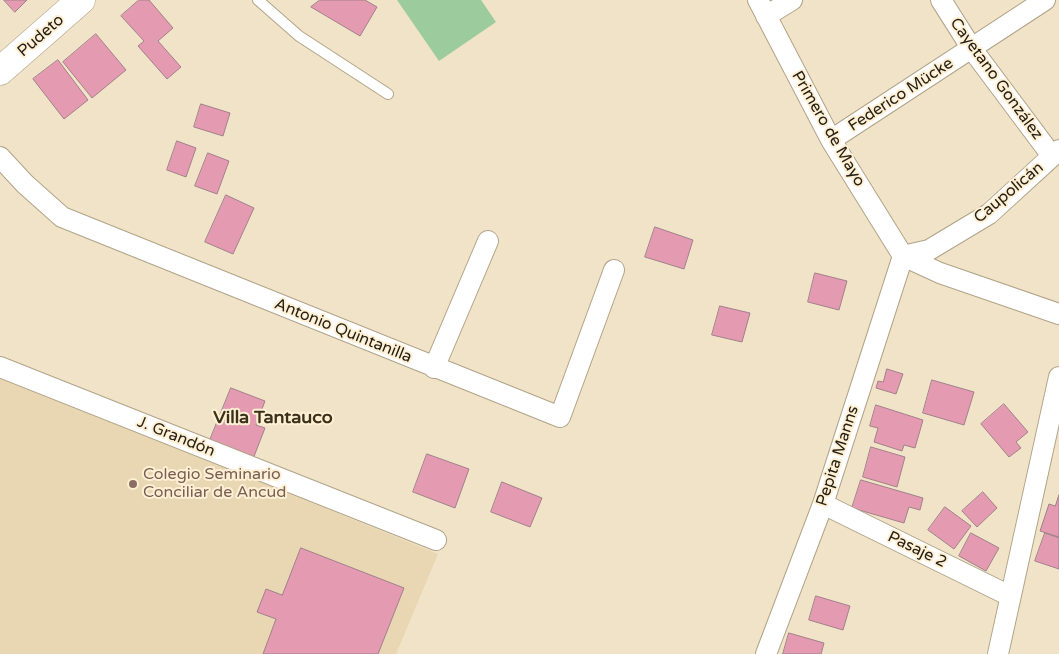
<!DOCTYPE html>
<meta charset="utf-8">
<style>
body{margin:0}
canvas{display:block;background:#f1e3c7}
</style>
<canvas width="1059" height="654"></canvas>
<script>
const ctx = document.querySelector('canvas').getContext('2d');
ctx.lineJoin = 'round';
function paint(path, color) {
  ctx.fillStyle = color;
  ctx.fill(path, 'evenodd');
}
function trace(path, color, width, dash) {
  ctx.strokeStyle = color;
  ctx.lineWidth = width;
  ctx.lineCap = dash ? 'butt' : 'round';
  ctx.setLineDash(dash || []);
  ctx.stroke(path);
}
function drawText(font, color, halo, rows, align = 'center') {
  ctx.font = font + ' "Varela Round",sans-serif';
  ctx.lineWidth = 4;
  ctx.setLineDash([]);
  ctx.textBaseline = 'middle';
  ctx.strokeStyle = halo;
  ctx.fillStyle = color;
  for (const [text, x, y, turn = 0] of rows) {
    ctx.save();
    ctx.translate(x, y);
    ctx.rotate((+turn || 0) * Math.PI / 180);
    ctx.textAlign = isNaN(turn) ? turn : align;
    if (halo) ctx.strokeText(text, 0, 0);
    ctx.fillText(text, 0, 0);
    ctx.restore();
  }
}
paint(new Path2D(`
 M 0,376 L 438,554 L 396,654 L 0,654 Z`), '#e9d7b4');
paint(new Path2D(`
 M 397,0 L 481,0 L 496,22 L 439,61 Z`), '#9ccb9d');
const building = new Path2D(`
 M 4,0 L 27,0 L 15,12 Z
 M 139,0 L 149,0 L 173,28 L 158,41 L 181,67 L 167,79 L 138,46 L 144,41 L 121,16 Z
 M 320,0 L 365,0 L 377,7 L 360,36 L 311,7 Z
 M 96,34 L 126,70 L 92,98 L 63,62 Z
 M 58,60 L 88,100 L 64,119 L 33,79 Z
 M 201,104 L 230,113 L 223,136 L 194,127 Z
 M 177,141 L 196,148 L 186,177 L 167,170 Z
 M 208,153 L 229,161 L 217,194 L 195,186 Z
 M 226,195 L 254,208 L 233,254 L 205,242 Z
 M 655,227 L 693,240 L 684,269 L 645,257 Z
 M 815,273 L 847,281 L 839,310 L 808,302 Z
 M 720,306 L 750,313 L 742,342 L 712,335 Z
 M 887,369 L 903,374 L 896,394 L 876,388 L 878,381 L 883,382 Z
 M 932,380 L 974,392 L 964,425 L 923,413 Z
 M 231,388 L 265,401 L 256,425 L 265,428 L 253,459 L 208,445 Z
 M 1004,404 L 1028,432 L 1016,442 L 1021,448 L 1009,457 L 981,424 Z
 M 876,405 L 923,420 L 915,448 L 904,445 L 902,451 L 874,442 L 878,428 L 870,426 Z
 M 871,447 L 905,457 L 897,487 L 863,477 Z
 M 427,454 L 469,469 L 455,508 L 413,492 Z
 M 861,480 L 923,498 L 920,510 L 909,507 L 904,523 L 852,508 Z
 M 502,482 L 542,498 L 530,527 L 491,512 Z
 M 983,492 L 997,508 L 977,527 L 962,511 Z
 M 1059,495 L 1059,537 L 1040,531 L 1049,504 L 1055,506 Z
 M 945,507 L 971,526 L 954,549 L 928,530 Z
 M 971,533 L 999,548 L 986,571 L 959,556 Z
 M 1045,533 L 1059,538 L 1059,569 L 1035,561 Z
 M 301,548 L 404,588 L 378,654 L 263,654 L 276,619 L 257,612 L 266,589 L 282,595 Z
 M 816,596 L 850,606 L 843,630 L 809,620 Z
 M 789,633 L 824,643 L 821,654 L 783,654 Z`);
paint(building, '#e49ab1');
trace(building, '#a0818a', 1);
const lane = new Path2D(`
 M 258,0 L 299,36 L 388,94`);
const street = new Path2D(`
 M 758,0 L 831,140 L 903,256
 M 941,0 L 972,49 L 1052,156
 M 766,16 L 792,0
 M 831,140 L 1045,0
 M 0,157 L 25,184 L 62,217 L 560,417 L 614,270
 M 903,256 L 929,250 L 989,214 L 1059,150
 M 903,256 L 940,273 L 1059,314
 M 0,367 L 436,540
 M 434,368 L 488,241
 M 823,504 L 1010,596
 M 766,654 L 823,504 L 903,256
 M 998,654 L 1059,377`);
const secondary = new Path2D(`
 M 0,71 L 81,0`);
trace(lane, '#b1a389', 12);
trace(street, '#b1a389', 22);
trace(secondary, '#b1a389', 29);
trace(lane, '#fff', 10);
trace(street, '#fff', 20);
trace(secondary, '#fff', 28);
for (const [x, y, r, color] of [
 [133,484,5,"#8d6e63"]
]) {
  const dot = new Path2D();
  dot.arc(x, y, r, 0, 2 * Math.PI);
  ctx.fillStyle = color;
  ctx.fill(dot);
  trace(dot, '#fff0d4', 2);
}
drawText('16px', '#252016', '#fff0d4', [
 ["Pudeto",41,36,-41],
 ["Cayetano González",996,79,54],
 ["Federico Mücke",901,95,-33],
 ["Primero de Mayo",828,129,60],
 ["Caupolicán",1009,193,-40],
 ["Antonio Quintanilla",343,331,22],
 ["J. Grandón",176,437,22],
 ["Pepita Manns",838,456,-72],
 ["Pasaje 2",917,550,26]
]);
drawText('16px', '#785e54', '#fff0d4', [
 ["Colegio Seminario",143,475],
 ["Conciliar de Ancud",143,493]
], 'left');
drawText('bold 18px', '#3b3019', '#fff0d4', [
 ["Villa Tantauco",273,418]
]);
</script>
